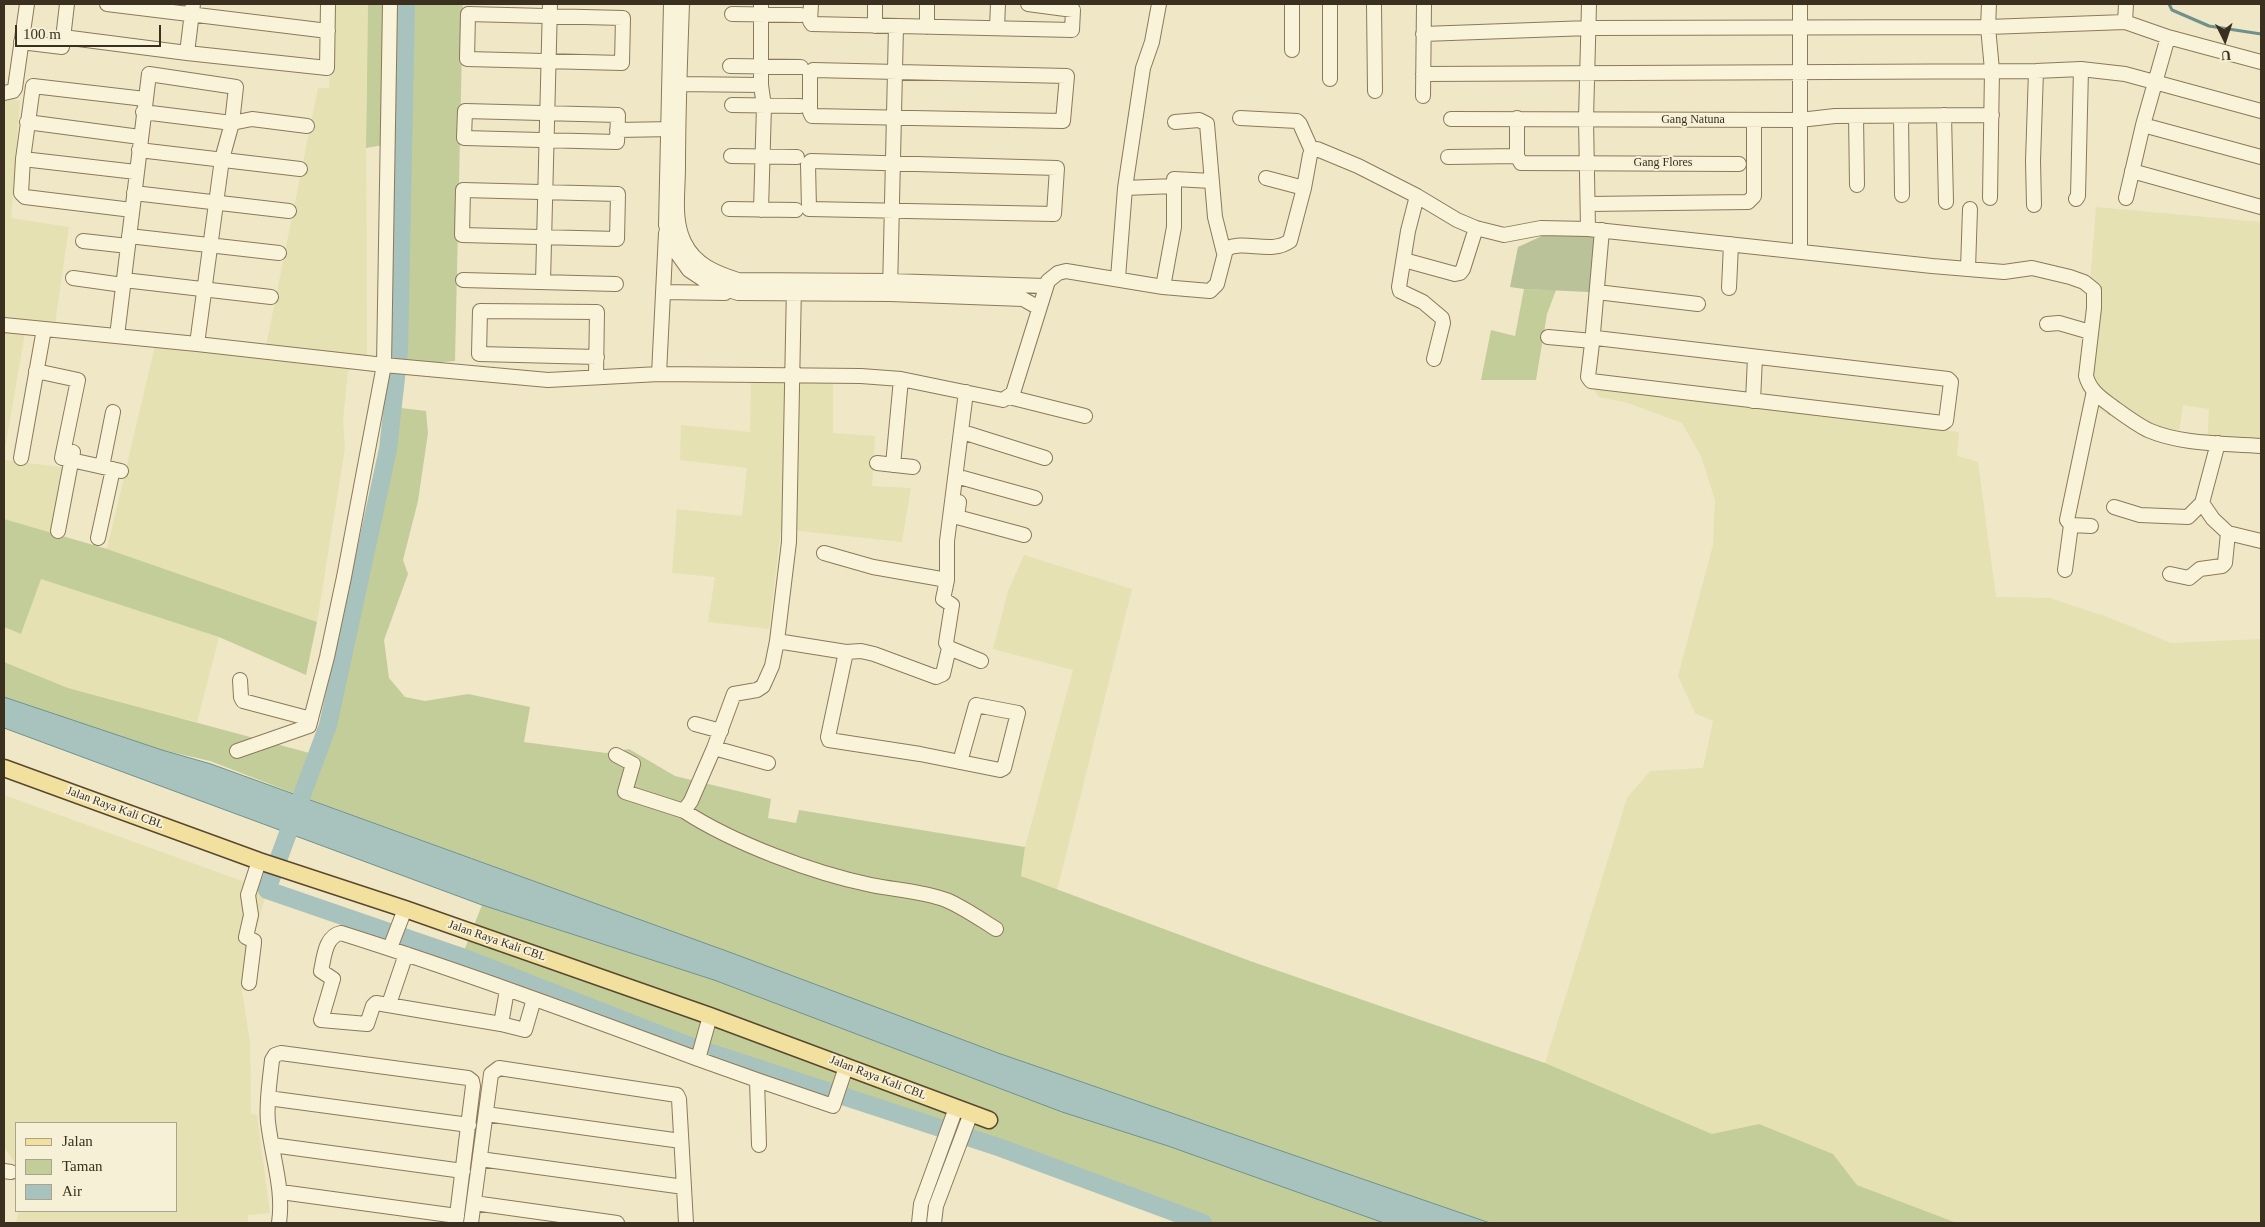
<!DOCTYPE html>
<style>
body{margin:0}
#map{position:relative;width:2265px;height:1227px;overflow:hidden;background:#efe7c6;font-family:Georgia,serif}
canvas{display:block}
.frame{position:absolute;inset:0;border:5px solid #3b2f1f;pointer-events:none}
.legend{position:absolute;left:15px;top:1122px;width:162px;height:90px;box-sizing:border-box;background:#f6f0d6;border:1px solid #aba38d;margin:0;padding:6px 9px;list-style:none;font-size:15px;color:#3b2f1f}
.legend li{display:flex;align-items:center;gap:10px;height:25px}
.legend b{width:25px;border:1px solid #aba38d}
.north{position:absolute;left:2200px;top:15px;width:50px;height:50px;-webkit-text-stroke:4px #f6f0d6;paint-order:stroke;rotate:176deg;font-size:14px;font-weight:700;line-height:20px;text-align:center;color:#3b2f1f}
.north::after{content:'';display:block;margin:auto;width:18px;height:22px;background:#3b2f1f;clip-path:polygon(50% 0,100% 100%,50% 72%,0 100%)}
.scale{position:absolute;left:15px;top:25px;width:146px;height:22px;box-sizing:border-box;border:2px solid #3b2f1f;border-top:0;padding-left:6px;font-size:15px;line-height:18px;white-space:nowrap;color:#3b2f1f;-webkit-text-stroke:4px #f6f0d6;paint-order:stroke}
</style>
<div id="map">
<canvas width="2265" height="1227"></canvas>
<div class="frame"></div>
<ul class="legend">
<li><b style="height:6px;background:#f2e09e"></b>Jalan</li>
<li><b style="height:14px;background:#c2cd9a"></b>Taman</li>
<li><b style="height:14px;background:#a8c2bd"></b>Air</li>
</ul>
<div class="north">U</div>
<div class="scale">100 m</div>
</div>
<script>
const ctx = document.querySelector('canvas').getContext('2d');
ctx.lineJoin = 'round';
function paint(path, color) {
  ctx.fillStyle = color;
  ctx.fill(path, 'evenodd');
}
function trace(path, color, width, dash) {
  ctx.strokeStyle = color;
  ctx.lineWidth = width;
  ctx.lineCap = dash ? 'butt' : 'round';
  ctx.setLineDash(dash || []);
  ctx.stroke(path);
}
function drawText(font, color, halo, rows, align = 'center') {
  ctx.font = font + ' Georgia,serif';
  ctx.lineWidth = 4;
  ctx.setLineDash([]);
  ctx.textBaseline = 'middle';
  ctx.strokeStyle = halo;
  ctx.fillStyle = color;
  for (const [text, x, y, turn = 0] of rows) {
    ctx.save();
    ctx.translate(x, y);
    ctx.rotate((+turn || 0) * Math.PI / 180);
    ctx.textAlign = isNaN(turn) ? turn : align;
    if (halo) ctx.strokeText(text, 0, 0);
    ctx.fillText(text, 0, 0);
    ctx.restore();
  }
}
paint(new Path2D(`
 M 333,4 L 368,4 L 366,112 L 367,361 L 348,371 L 343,421 L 345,448 L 317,622 L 107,549 L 155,346 L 266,346 L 318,88 L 329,88 Z
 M 4,98 L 20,101 L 11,218 L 69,227 L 55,324 L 25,333 L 4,454 Z
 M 2096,207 L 2261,222 L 2261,453 L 2207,449 L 2209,409 L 2183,405 L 2178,440 L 2147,439 L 2101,410 L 2082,385 Z
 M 751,379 L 833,380 L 833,433 L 875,436 L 872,486 L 911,488 L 902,542 L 781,529 L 769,629 L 708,622 L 715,577 L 672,573 L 677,509 L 742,516 L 747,468 L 680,460 L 681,425 L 750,432 Z
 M 1591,386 L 1959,432 L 1957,456 L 1978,462 L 1996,597 L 2049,598 L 2105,616 L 2171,643 L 2261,639 L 2261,1223 L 1957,1223 L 1857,1185 L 1833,1154 L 1759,1124 L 1712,1134 L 1545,1063 L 1627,798 L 1650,771 L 1703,768 L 1713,721 L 1695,713 L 1678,676 L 1713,545 L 1715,500 L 1701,456 L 1682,423 L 1628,403 L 1599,397 Z
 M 4,460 L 68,468 L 51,534 L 4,519 Z
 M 1024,555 L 1132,589 L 1057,890 L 1021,876 L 1025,847 L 1073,670 L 993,649 L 1008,591 Z
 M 41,578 L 219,637 L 197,722 L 68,688 L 4,662 L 4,627 L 21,634 Z
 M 4,795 L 267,890 L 241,984 L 250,1042 L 251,1114 L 257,1115 L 270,1213 L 248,1215 L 248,1223 L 16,1223 L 19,1211 L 176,1211 L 176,1123 L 16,1123 L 16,1165 L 4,1147 Z`), '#e5e1b3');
paint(new Path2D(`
 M 368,4 L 390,4 L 389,144 L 366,148 Z
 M 406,4 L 463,4 L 455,361 L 398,366 Z
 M 1524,289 L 1556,290 L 1547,314 L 1536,380 L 1481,380 L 1491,330 L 1515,336 Z
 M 393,407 L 426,411 L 428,433 L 418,501 L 403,560 L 408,574 L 384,640 L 389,678 L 405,697 L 425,701 L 468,694 L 530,707 L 524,742 L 606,753 L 629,749 L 675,776 L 771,799 L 768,818 L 796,823 L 799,810 L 1025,847 L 1021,876 L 1253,962 L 1545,1063 L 1712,1134 L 1759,1124 L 1833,1154 L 1857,1185 L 1957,1223 L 1490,1223 L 998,1053 L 732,953 L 306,798 L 210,761 L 162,750 L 4,697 L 4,662 L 68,688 L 317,755 L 328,725 L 388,449 Z
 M 4,519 L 107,549 L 317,622 L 306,675 L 219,637 L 41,579 L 21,634 L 4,627 Z
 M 482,905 L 714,980 L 1062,1112 L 1168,1146 L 1384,1223 L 1206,1223 L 462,956 Z`), '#c2cd9a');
paint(new Path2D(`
 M 1581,234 L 1596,236 L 1589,292 L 1524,289 L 1510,287 L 1518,247 L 1542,236 Z`), '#b9c299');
const water = new Path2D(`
 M 4,697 L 162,750 L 211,764 L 732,953 L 998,1053 L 1490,1223 L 1384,1223 L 1168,1146 L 1062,1112 L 714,980 L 482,905 L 4,728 Z`);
paint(water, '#a8c2bd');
trace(water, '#6e918c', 1);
trace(new Path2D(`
 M 2169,4 L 2172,10 L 2209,26 L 2261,34`), '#6e918c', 3);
trace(new Path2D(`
 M 406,4 L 399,351 L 388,449 L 328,725 L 267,890 L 459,956 L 684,1044 L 1001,1148 L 1203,1223`), '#a8c2bd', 18);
const minor = new Path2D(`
 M 107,4 L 328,31
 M 390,4 L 384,365 L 548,380 L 659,374 L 861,376 L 901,379 L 1003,400 L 1013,393 L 1048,281 L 1058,273 L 1066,271 L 1163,287 L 1210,291 L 1217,284 L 1226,249 C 1245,239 1270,255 1290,241 L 1304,188 L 1310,155 L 1312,151 L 1317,149 L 1358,166 L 1417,196 L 1457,220 L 1476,228 L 1504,235 L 1541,228 L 1588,229 L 1932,266 L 2004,272 L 2032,268 L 2070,277 L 2084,282 L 2094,290 L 2094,308 L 2086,376 C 2090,391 2101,398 2113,407 C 2124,415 2136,424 2148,430 C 2182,445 2225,443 2261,446
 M 671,4 L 666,225 L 674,249 L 689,270 L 710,284 L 738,293 L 890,294 L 1023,299 L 1039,308
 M 682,4 C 680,58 678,113 678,167 C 678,192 673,219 684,242 C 695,265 716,273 738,280 L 890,281 L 1045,286
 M 761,4 L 761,85 L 764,106 L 761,210
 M 811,4 L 810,21 L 812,24 L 1072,30 L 1073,10 L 1028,4
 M 1292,4 L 1292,50
 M 1330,4 L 1330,79
 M 1374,4 L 1375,91
 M 1989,4 L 1988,27 L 1992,70 L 1990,198
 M 468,14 L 623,18 L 622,63 L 467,59 Z
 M 732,14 L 801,15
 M 2125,22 L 2126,4
 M 875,26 L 875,4
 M 927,27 L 927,4
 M 997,28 L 998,4
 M 1423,34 L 1589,28 L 1988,27 L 2125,22 L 2168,37 L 2261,62
 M 63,37 L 187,53 L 327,68 L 328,4
 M 21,42 L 62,47 L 67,4
 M 187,53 L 193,4
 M 730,66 L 801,67
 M 813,70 L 1067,76 L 1063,121 L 812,116 L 810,112 L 810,73 Z
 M 1423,74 L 2036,71 L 2081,69 L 2125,74 L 2261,111
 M 679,84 L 761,85
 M 4,93 L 13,91 L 15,88 L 27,4
 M 1423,96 L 1424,4
 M 732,105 L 800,106
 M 465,111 L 618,115 L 617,142 L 464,138 Z
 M 143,112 L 232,123 L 252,119 L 307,126
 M 1944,115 L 1946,202
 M 1856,116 L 1857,185
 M 1901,116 L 1902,195
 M 1240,118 L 1297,121 L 1300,124 L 1312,151
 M 1517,118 L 1517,156 L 1521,163 L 1739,164
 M 1451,119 L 1800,120 L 1835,116 L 1992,115
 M 27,122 L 140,137
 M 1175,122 L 1199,120 L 1207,124 L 1215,217 L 1224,253
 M 2143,125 L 2261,157
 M 617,130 L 674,129
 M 139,150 L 300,169
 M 731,156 L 797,157
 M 1448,157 L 1517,156
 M 23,159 L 33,86 L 145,99
 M 811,161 L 1057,168 L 1054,214 L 809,209 L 808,164 Z
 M 2132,171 L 2261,207
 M 1266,178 L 1304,188
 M 1125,188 L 1174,186 L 1174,179 L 1212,181
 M 463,190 L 618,194 L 617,239 L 462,235 Z
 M 134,193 L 289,211
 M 1417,196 L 1408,231 L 1399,287 L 1400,291 L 1423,302 L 1442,318 L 1443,323 L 1434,359
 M 2126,198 L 2143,125 L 2168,37
 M 2076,199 L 2078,196 L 2081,69
 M 1588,204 L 1748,202 L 1754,196 L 1754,120
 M 2034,205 L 2033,161 L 2036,71
 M 729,209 L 796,210
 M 132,210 L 25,197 L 21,193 L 23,159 L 136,172
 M 1588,229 L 1586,119 L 1589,4
 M 129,236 L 279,253
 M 83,241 L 128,246
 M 1800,251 L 1800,4
 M 1404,260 L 1455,274 L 1460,273 L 1463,269 L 1476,228
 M 1968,269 L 1970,209
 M 73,278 L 123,285
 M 1118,278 L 1125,188 L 1143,68 L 1152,42 L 1159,4
 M 124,280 L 271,297
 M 463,280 L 616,284
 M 543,282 L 550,4
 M 1163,287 L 1174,227 L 1174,186
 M 1729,288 L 1731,244
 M 890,291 L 896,26
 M 663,292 L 725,293
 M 1597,292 L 1698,304
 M 2047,324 L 2059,323 L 2090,332
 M 4,325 L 197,344 L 384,365 L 344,577 L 327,657 L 309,726 L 237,751
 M 1593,335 L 1588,377 L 1591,381 L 1943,423 L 1946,421 L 1951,382 L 1948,379 L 1596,338 L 1593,333 L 1602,230
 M 117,336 L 149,74 L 236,87 L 232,123 L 222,159 L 197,344
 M 1548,337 L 1593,341
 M 36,371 L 78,380 L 62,458 L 121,471
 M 659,374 L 666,233
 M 596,376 L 597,312 L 480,311 L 479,354 L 597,357
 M 1009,397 L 1085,416
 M 1753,401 L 1755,357
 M 969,434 L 1045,458
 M 21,458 L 44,329
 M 877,463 L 913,467
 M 893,465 L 901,379
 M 102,467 L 113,412
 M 963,478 L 1035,498
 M 959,502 L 957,517 L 1024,535
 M 2114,507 L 2140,515 L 2188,517 L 2202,503
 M 2091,526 L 2071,525 L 2067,520 L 2094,391
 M 58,531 L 73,452
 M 2228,533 L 2261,541
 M 98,538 L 113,469
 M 824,553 L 873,567 L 947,580 L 947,541 L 966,392
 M 2065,570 L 2071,525
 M 2170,574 L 2189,578 L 2200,569 L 2222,566 L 2225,563 L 2228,533 L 2213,519 L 2202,503 L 2218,443
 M 947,580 L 943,599 L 952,605 L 946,643 L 949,648
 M 777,641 L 846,652 L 861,651 L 874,654 L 936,677 L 943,674 L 949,648 L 981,661
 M 846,652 L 828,737 L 829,740 L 920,754 L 1000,770 L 1004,768 L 1018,713 L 976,705 L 960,762
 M 240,680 L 241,697 L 243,701 L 311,719
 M 695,724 L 721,731
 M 616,755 L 633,764 L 625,792 L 684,811 L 691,801 L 714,748
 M 768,763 L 714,748 L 734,694 L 757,690 L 763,686 L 772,666 L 777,641 L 789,542 L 794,285
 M 684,811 C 733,843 813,873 871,885 C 896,890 922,891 946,900 C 963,907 980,919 996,929
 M 390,948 L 405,909
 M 249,983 L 254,943 L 254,941 L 246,937 L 251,915 L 248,895 L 259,861
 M 507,990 L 501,1024 L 376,1003 L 373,1006 L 367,1024 L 321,1020 L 333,979 L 321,971 C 324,958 325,936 341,933 C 461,971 580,1015 698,1059 L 710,1016
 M 389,1004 L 406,954
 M 501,1024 L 525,1030 L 534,999
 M 698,1059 L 757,1080 L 759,1145
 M 757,1080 L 833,1106 L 846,1067
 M 268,1098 L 469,1125
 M 486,1114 L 681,1141
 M 272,1145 L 463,1171
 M 480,1159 L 684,1187
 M 4,1171 L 11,1172
 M 281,1192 L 457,1216
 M 474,1203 L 617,1223
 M 279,1223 C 284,1189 272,1157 268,1122 C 266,1102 270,1080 272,1060 L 275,1055 L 281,1053 L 468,1078 L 472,1081 L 473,1086 L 456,1223
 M 471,1223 L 491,1074 L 499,1068 L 677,1095 L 679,1099 L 686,1223
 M 919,1223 L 921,1204 L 956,1108
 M 934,1223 L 936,1206 L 971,1113`);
const major = new Path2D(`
 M 4,768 L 259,861 L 405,909 L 710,1016 L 989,1120`);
trace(minor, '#8b795b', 16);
trace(major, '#584730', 19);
trace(minor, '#f9f3da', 14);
trace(major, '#f2e09e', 16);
drawText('12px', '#3b2f1f', '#f6f0d6', [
 ["Gang Natuna",1693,120],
 ["Gang Flores",1663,163],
 ["Jalan Raya Kali CBL",115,808,20],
 ["Jalan Raya Kali CBL",497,941,19],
 ["Jalan Raya Kali CBL",878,1078,21]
]);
</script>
